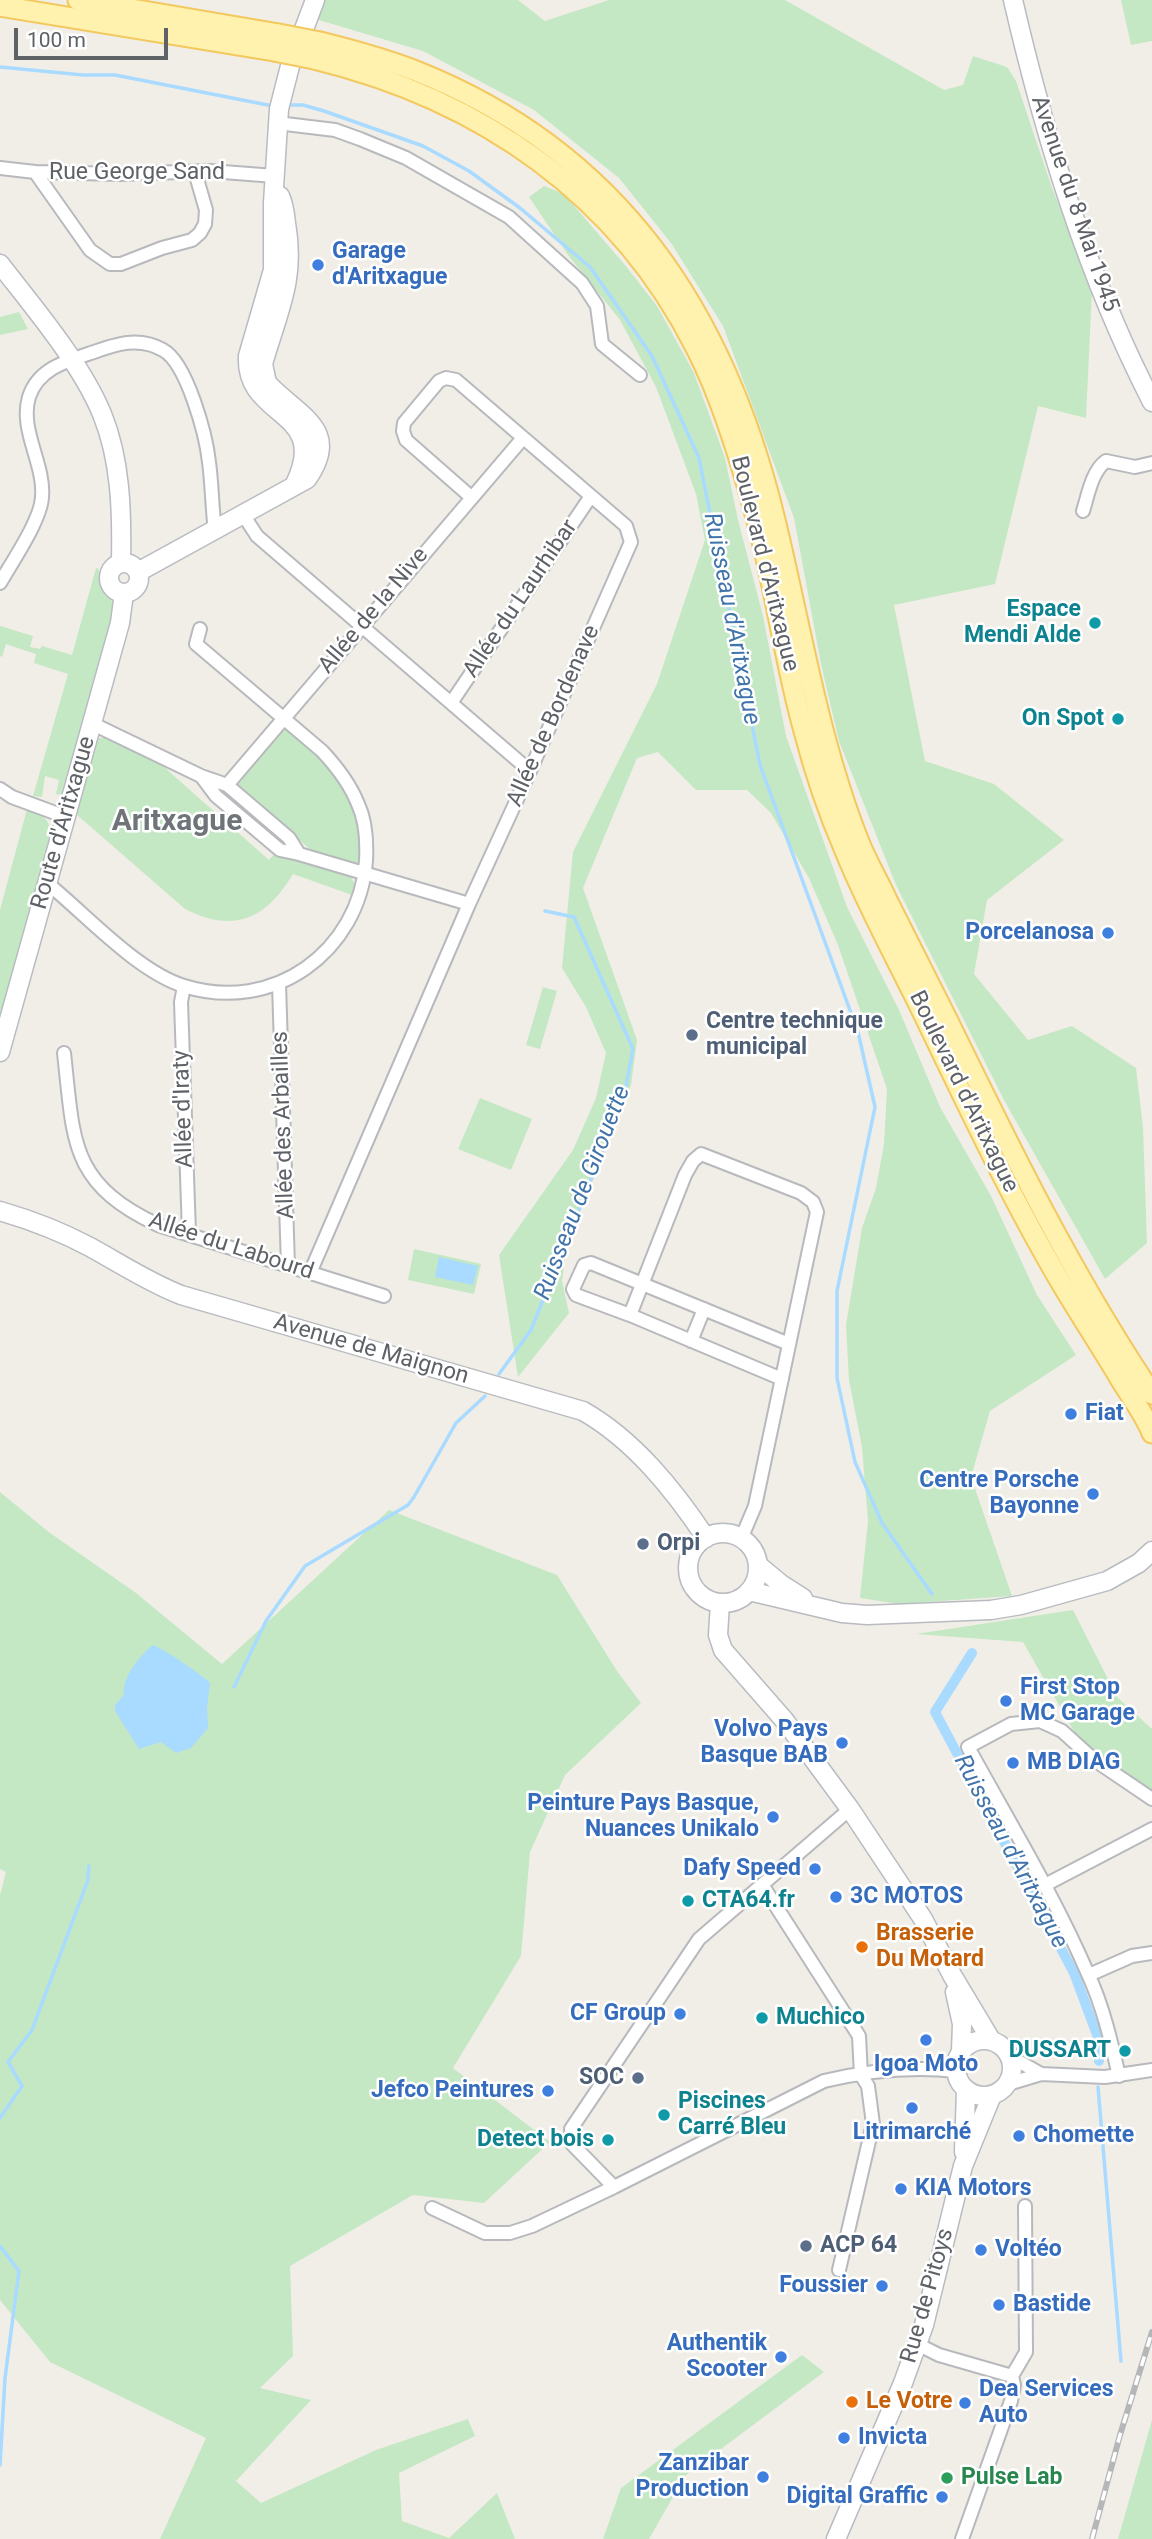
<!DOCTYPE html>
<meta charset="utf-8">
<style>
body{margin:0}
#map{position:relative;width:1152px;height:2539px;overflow:hidden;background:#f1eee7;font-family:Roboto,sans-serif}
canvas{display:block}
.scale{position:absolute;left:14px;top:28px;width:154px;height:32px;box-sizing:border-box;border:4px solid #5e6267;border-top:0;padding-left:9px;font-size:21px;line-height:24px;white-space:nowrap;color:#5e6267;-webkit-text-stroke:5px #fff;paint-order:stroke}
</style>
<div id="map">
<canvas width="1152" height="2539"></canvas>
<div class="scale">100 m</div>
</div>
<script>
const ctx = document.querySelector('canvas').getContext('2d');
ctx.lineJoin = 'round';
function paint(path, color) {
  ctx.fillStyle = color;
  ctx.fill(path, 'evenodd');
}
function trace(path, color, width, dash) {
  ctx.strokeStyle = color;
  ctx.lineWidth = width;
  ctx.lineCap = dash ? 'butt' : 'round';
  ctx.setLineDash(dash || []);
  ctx.stroke(path);
}
function drawText(font, color, halo, rows, align = 'center') {
  ctx.font = font + ' Roboto,sans-serif';
  ctx.lineWidth = 5;
  ctx.setLineDash([]);
  ctx.textBaseline = 'middle';
  ctx.strokeStyle = halo;
  ctx.fillStyle = color;
  for (const [text, x, y, turn = 0] of rows) {
    ctx.save();
    ctx.translate(x, y);
    ctx.rotate((+turn || 0) * Math.PI / 180);
    ctx.textAlign = isNaN(turn) ? turn : align;
    if (halo) ctx.strokeText(text, 0, 0);
    ctx.fillText(text, 0, 0);
    ctx.restore();
  }
}
paint(new Path2D(`
 M 309,0 L 518,0 L 545,21 L 609,0 L 785,0 L 944,90 L 963,85 L 973,56 L 1007,67 L 1016,81 L 1051,185 L 1092,291 L 1086,418 L 1038,406 L 995,584 L 894,605 L 925,761 L 994,784 L 1064,840 L 987,900 L 974,974 L 1028,1040 L 1072,1026 L 1136,1068 L 1143,1127 L 1147,1243 L 1105,1279 L 1004,1100 L 896,885 L 839,741 L 821,664 L 794,518 L 723,326 L 671,243 L 619,178 L 534,110 L 423,51 L 302,15 Z
 M 1121,0 L 1152,0 L 1152,41 L 1131,45 Z
 M 544,186 L 564,194 L 625,265 L 657,306 L 694,373 L 725,458 L 738,520 L 763,616 L 786,736 L 847,907 L 899,1010 L 940,1107 L 991,1196 L 1037,1295 L 1076,1355 L 990,1411 L 971,1477 L 1012,1596 L 899,1604 L 860,1598 L 868,1521 L 862,1447 L 849,1380 L 846,1325 L 862,1228 L 876,1188 L 884,1144 L 887,1089 L 838,945 L 809,878 L 771,813 L 747,790 L 696,790 L 658,752 L 637,758 L 583,888 L 637,1040 L 631,1085 L 568,1240 L 562,1281 L 569,1313 L 518,1377 L 499,1255 L 573,1150 L 596,1098 L 606,1053 L 586,1007 L 562,968 L 573,852 L 657,684 L 705,540 L 696,494 L 656,387 L 620,320 L 568,255 L 529,197 Z
 M 19,312 L 28,329 L 0,335 L 0,317 Z
 M 96,568 L 99,569 C 98,585 102,583 109,594 C 116,606 111,622 109,634 L 61,795 L 56,794 L 59,780 L 45,776 L 42,797 L 33,796 L 68,674 L 34,663 L 36,654 L 6,644 L 2,657 L 0,656 L 0,626 L 33,636 L 30,647 L 40,649 L 42,646 L 72,655 Z
 M 287,727 C 303,741 324,755 336,772 C 353,797 364,831 360,862 L 354,864 L 313,852 L 237,785 L 237,780 L 280,728 Z
 M 98,738 L 105,738 L 155,759 L 269,860 L 275,853 L 351,877 L 355,885 L 352,895 L 293,874 C 266,919 234,934 185,909 L 76,814 Z
 M 27,809 C 43,815 50,819 52,837 L 0,1022 L 0,910 Z
 M 543,987 L 557,991 L 540,1049 L 526,1045 Z
 M 480,1098 L 532,1119 L 511,1170 L 458,1149 Z
 M 414,1249 L 481,1264 L 474,1294 L 408,1280 Z
 M 0,1492 L 50,1533 L 136,1593 L 222,1664 L 389,1510 L 557,1575 L 617,1671 L 641,1703 L 565,1775 L 530,1852 L 521,1956 L 453,2068 L 550,2142 L 484,2203 L 413,2195 L 290,2266 L 293,2356 L 260,2388 L 311,2400 L 236,2481 L 261,2503 L 376,2450 L 468,2419 L 475,2436 L 399,2473 L 402,2521 L 449,2538 L 497,2493 L 515,2539 L 160,2539 L 206,2438 L 50,2362 L 0,2300 L 0,1895 L 6,1872 L 0,1869 Z
 M 1073,1610 L 1117,1697 L 1152,1729 L 1152,1790 L 1080,1742 L 1023,1642 L 916,1634 Z
 M 802,2355 L 824,2372 L 685,2476 L 649,2539 L 603,2539 L 621,2488 Z
 M 1152,2420 L 1152,2539 L 1118,2539 Z`), '#c4e8c4');
paint(new Path2D(`
 M 439,1257 L 478,1266 L 473,1285 L 435,1277 Z
 M 153,1645 C 161,1647 205,1677 210,1683 L 207,1708 L 208,1728 L 191,1748 L 176,1753 L 161,1742 L 139,1749 L 115,1711 L 115,1705 L 124,1695 C 121,1679 140,1655 153,1645 Z`), '#a9daff');
trace(new Path2D(`
 M 0,67 L 83,75 L 115,75 L 273,106
 M 287,105 L 303,105 L 324,111 L 423,146 L 469,171 L 520,208 L 590,267 L 652,356 L 699,458 L 760,765 L 858,1032 L 875,1107 L 837,1291 L 837,1378 L 855,1462 L 882,1523 L 932,1594
 M 499,1374 L 531,1330 L 624,1097 L 633,1049 L 574,917 L 545,911
 M 234,1687 L 266,1621 L 305,1566 L 408,1505 L 414,1497 L 456,1423 L 485,1396
 M 1098,2087 L 1121,2361
 M 0,2118 L 22,2086 L 8,2062 L 32,2030 L 88,1880 L 89,1866
 M 0,2246 L 19,2271 L 5,2378 L 0,2465`), '#a9daff', 3.5);
trace(new Path2D(`
 M 972,1653 L 935,1712 L 1074,1973 L 1099,2040 L 1099,2061`), '#a9daff', 10);
const street = new Path2D(`
 M 277,123 L 335,130 L 360,139 L 406,158 L 509,217 L 582,283 L 597,306 L 602,344 L 640,375
 M 0,168 L 35,172 L 120,174 L 210,171 L 275,176
 M 35,172 L 90,250 L 110,264 L 121,264 L 162,248 L 192,240 L 200,233 L 205,224 L 206,210 L 195,172
 M 1083,511 C 1088,495 1092,471 1106,461 L 1135,467 L 1152,463
 M 244,516 L 257,536 L 530,771
 M 0,583 C 12,562 41,520 42,497 C 45,464 19,430 29,397 C 38,369 66,361 91,353 C 116,344 139,336 163,350 C 187,363 206,435 209,462 C 212,484 212,508 215,531
 M 451,703 L 591,496
 M 93,724 L 201,776 L 227,785 L 289,838 L 299,854
 M 201,776 L 216,796 L 280,850 L 299,854 L 469,904
 M 227,785 L 523,438
 M 0,789 L 12,797 L 66,817
 M 46,885 L 53,888 C 90,919 139,972 184,986 C 273,1014 359,952 366,861 C 367,842 366,821 358,804 C 350,784 337,767 322,751 L 196,644 L 200,629
 M 279,984 L 288,1266
 M 184,986 L 181,1002 L 189,1233
 M 64,1053 C 74,1141 69,1183 158,1225 L 384,1296
 M 310,1273 L 469,904 L 530,771 L 631,542 L 626,526 L 456,380 L 446,378 L 439,381 L 404,423 L 403,431 L 406,440 L 471,497
 M 630,1315 L 685,1175 L 693,1161 L 701,1154 L 801,1193 L 813,1202 L 817,1212 L 755,1506 L 741,1539
 M 691,1341 L 704,1309
 M 782,1379 L 630,1315 L 576,1295 L 573,1289 L 584,1265 L 591,1263 L 789,1344
 M 1045,1885 L 1152,1829
 M 763,1886 L 859,2036 L 861,2075
 M 1089,1975 L 1132,1956 L 1152,1953
 M 1041,2074 L 1105,2077 L 1152,2070
 M 1119,2076 C 1111,2041 1103,2006 1088,1974 C 1054,1895 1009,1822 968,1747 L 1011,1724 L 1040,1721 L 1062,1731 L 1093,1759 L 1152,1799
 M 1008,2084 L 1041,2074 L 1011,2057
 M 614,2187 L 572,2144 L 571,2129 L 699,1939 L 850,1809
 M 432,2208 L 485,2233 L 510,2233 L 532,2226 L 614,2187 L 824,2081 C 866,2071 913,2066 956,2071
 M 839,2270 L 873,2124 L 868,2086 L 861,2075
 M 917,2344 L 939,2355 L 1012,2376 L 1014,2385 L 1011,2401 L 962,2539
 M 1012,2376 L 1026,2352 L 1025,2206`);
const secondary = new Path2D(`
 M 1013,0 C 1045,138 1087,276 1152,402
 M 0,264 C 34,308 81,363 102,414 C 121,460 122,513 121,562
 M 294,486 C 333,408 244,420 248,356 L 273,270 L 273,203 L 279,109 L 290,66 L 315,0
 M109 578a15 15 0 1 1 30 0a15 15 0 1 1-30 0Z
 M 138,572 L 307,479 C 342,429 299,417 267,383 L 263,364 C 278,311 296,280 286,223 C 285,214 284,204 280,196
 M 0,1052 L 120,623 L 124,593
 M 0,1211 C 31,1220 62,1232 90,1247 C 121,1264 148,1282 181,1295 L 583,1411 C 634,1440 674,1490 706,1538
 M688 1568a35 35 0 1 1 70 0a35 35 0 1 1-70 0Z
 M 758,1565 L 781,1584 L 803,1598
 M 749,1591 L 842,1613 L 867,1615 L 991,1610 L 1021,1605 L 1107,1581 L 1139,1563 L 1152,1551
 M 720,1603 L 718,1635 L 723,1650 L 785,1721 L 850,1809 L 923,1919 L 952,1975 L 991,2040
 M 955,1992 L 962,2024 L 961,2051
 M956 2068a28 28 0 1 1 56 0a28 28 0 1 1-56 0Z
 M 964,2152 L 966,2090
 M 836,2539 L 903,2383 L 924,2325 L 963,2166 L 992,2095`);
const primary = new Path2D(`
 M 78,0 L 279,34
 M 0,6 L 274,51
 M 320,42 C 352,50 385,59 416,71 C 620,152 725,313 775,520 C 801,627 818,738 859,842 C 867,862 879,882 888,902 C 908,942 928,981 948,1021 C 1010,1148 1073,1277 1152,1394
 M 314,59 C 480,99 619,194 697,350 C 724,403 743,468 758,525 C 776,593 785,664 804,731 C 814,770 829,814 845,851 C 867,905 896,958 922,1011 C 966,1102 1009,1194 1060,1281 C 1080,1315 1102,1348 1122,1382 C 1132,1398 1145,1415 1152,1433`);
trace(street, '#b7b9bd', 16);
trace(secondary, '#b8bbc0', 21);
trace(primary, '#f3c85e', 23);
trace(street, '#fff', 12);
trace(secondary, '#fff', 18);
trace(primary, '#fff1ae', 19);
const rail = new Path2D(`
 M 1092,2539 L 1120,2435 L 1152,2332`);
trace(rail, '#b5b6b7', 6);
trace(rail, '#fff', 3.5, [10]);
const primaryBridge = new Path2D(`
 M 279,34 L 320,42
 M 274,51 L 314,59`);
trace(primaryBridge, '#f3c85e', 23, []);
trace(primaryBridge, '#fff1ae', 19);
for (const [x, y, r, color] of [
 [318,265,7,"#3f7fe0"],
 [1095,623,7,"#0f9aa8"],
 [1118,719,7,"#0f9aa8"],
 [1108,933,7,"#3f7fe0"],
 [692,1035,7,"#5c6f8a"],
 [1071,1414,7,"#3f7fe0"],
 [1093,1494,7,"#3f7fe0"],
 [643,1544,7,"#5c6f8a"],
 [1006,1701,7,"#3f7fe0"],
 [842,1743,7,"#3f7fe0"],
 [1013,1763,7,"#3f7fe0"],
 [773,1817,7,"#3f7fe0"],
 [815,1869,7,"#3f7fe0"],
 [836,1897,7,"#3f7fe0"],
 [688,1901,7,"#0f9aa8"],
 [862,1947,7,"#e8710a"],
 [680,2014,7,"#3f7fe0"],
 [762,2018,7,"#0f9aa8"],
 [926,2040,7,"#3f7fe0"],
 [1125,2051,7,"#0f9aa8"],
 [638,2078,7,"#5c6f8a"],
 [548,2091,7,"#3f7fe0"],
 [912,2108,7,"#3f7fe0"],
 [664,2115,7,"#0f9aa8"],
 [1019,2136,7,"#3f7fe0"],
 [608,2140,7,"#0f9aa8"],
 [901,2189,7,"#3f7fe0"],
 [806,2246,7,"#5c6f8a"],
 [981,2250,7,"#3f7fe0"],
 [882,2286,7,"#3f7fe0"],
 [999,2305,7,"#3f7fe0"],
 [781,2357,7,"#3f7fe0"],
 [852,2402,7,"#e8710a"],
 [965,2403,7,"#3f7fe0"],
 [844,2438,7,"#3f7fe0"],
 [763,2477,7,"#3f7fe0"],
 [947,2478,7,"#2e9e5b"],
 [942,2497,7,"#3f7fe0"]
]) {
  const dot = new Path2D();
  dot.arc(x, y, r, 0, 2 * Math.PI);
  ctx.fillStyle = color;
  ctx.fill(dot);
  trace(dot, '#fff', 2.5);
}
drawText('23px', '#5e6267', '#fff', [
 ["Rue George Sand",137,173],
 ["Avenue du 8 Mai 1945",1074,204,71],
 ["Boulevard d'Aritxague",764,564,76],
 ["Allée du Laurhibar",521,599,-56],
 ["Allée de la Nive",374,611,-50],
 ["Allée de Bordenave",554,716,-66],
 ["Route d'Aritxague",64,823,-74],
 ["Boulevard d'Aritxague",963,1092,64],
 ["Allée d'Iraty",184,1109,-92],
 ["Allée des Arbailles",284,1125,-92],
 ["Allée du Labourd",231,1247,18],
 ["Avenue de Maignon",371,1350,16],
 ["Rue de Pitoys",928,2296,-74]
]);
drawText('bold 23px', '#366cbe', '#fff', [
 ["Garage",332,252],
 ["d'Aritxague",332,278],
 ["Porcelanosa",1094,933,"right"],
 ["Fiat",1085,1414],
 ["Centre Porsche",1079,1481,"right"],
 ["Bayonne",1079,1507,"right"],
 ["First Stop",1020,1688],
 ["MC Garage",1020,1714],
 ["Volvo Pays",828,1730,"right"],
 ["Basque BAB",828,1756,"right"],
 ["MB DIAG",1027,1763],
 ["Peinture Pays Basque,",759,1804,"right"],
 ["Nuances Unikalo",759,1830,"right"],
 ["Dafy Speed",801,1869,"right"],
 ["3C MOTOS",850,1897],
 ["CF Group",666,2014,"right"],
 ["Igoa Moto",926,2065,"center"],
 ["Jefco Peintures",534,2091,"right"],
 ["Litrimarché",912,2133,"center"],
 ["Chomette",1033,2136],
 ["KIA Motors",915,2189],
 ["Voltéo",995,2250],
 ["Foussier",868,2286,"right"],
 ["Bastide",1013,2305],
 ["Authentik",767,2344,"right"],
 ["Scooter",767,2370,"right"],
 ["Dea Services",979,2390],
 ["Auto",979,2416],
 ["Invicta",858,2438],
 ["Zanzibar",749,2464,"right"],
 ["Production",749,2490,"right"],
 ["Digital Graffic",928,2497,"right"]
], 'left');
drawText('bold 23px', '#0d838f', '#fff', [
 ["Espace",1081,610],
 ["Mendi Alde",1081,636],
 ["On Spot",1104,719],
 ["CTA64.fr",702,1901,"left"],
 ["Muchico",776,2018,"left"],
 ["DUSSART",1111,2051],
 ["Piscines",678,2102,"left"],
 ["Carré Bleu",678,2128,"left"],
 ["Detect bois",594,2140]
], 'right');
drawText('bold 23px', '#4e5e75', '#fff', [
 ["Centre technique",706,1022],
 ["municipal",706,1048],
 ["Orpi",657,1544],
 ["SOC",624,2078,"right"],
 ["ACP 64",820,2246]
], 'left');
drawText('bold 23px', '#c56008', '#fff', [
 ["Brasserie",876,1934],
 ["Du Motard",876,1960],
 ["Le Votre",866,2402]
], 'left');
drawText('bold 23px', '#27864d', '#fff', [
 ["Pulse Lab",961,2478]
], 'left');
drawText('italic 24px', '#4074ab', '#fff', [
 ["Ruisseau d'Aritxague",731,619,79],
 ["Ruisseau de Girouette",583,1193,-69],
 ["Ruisseau d'Aritxague",1010,1852,62]
]);
drawText('bold 30px', '#6f7479', '#fff', [
 ["Aritxague",177,822]
]);
</script>
